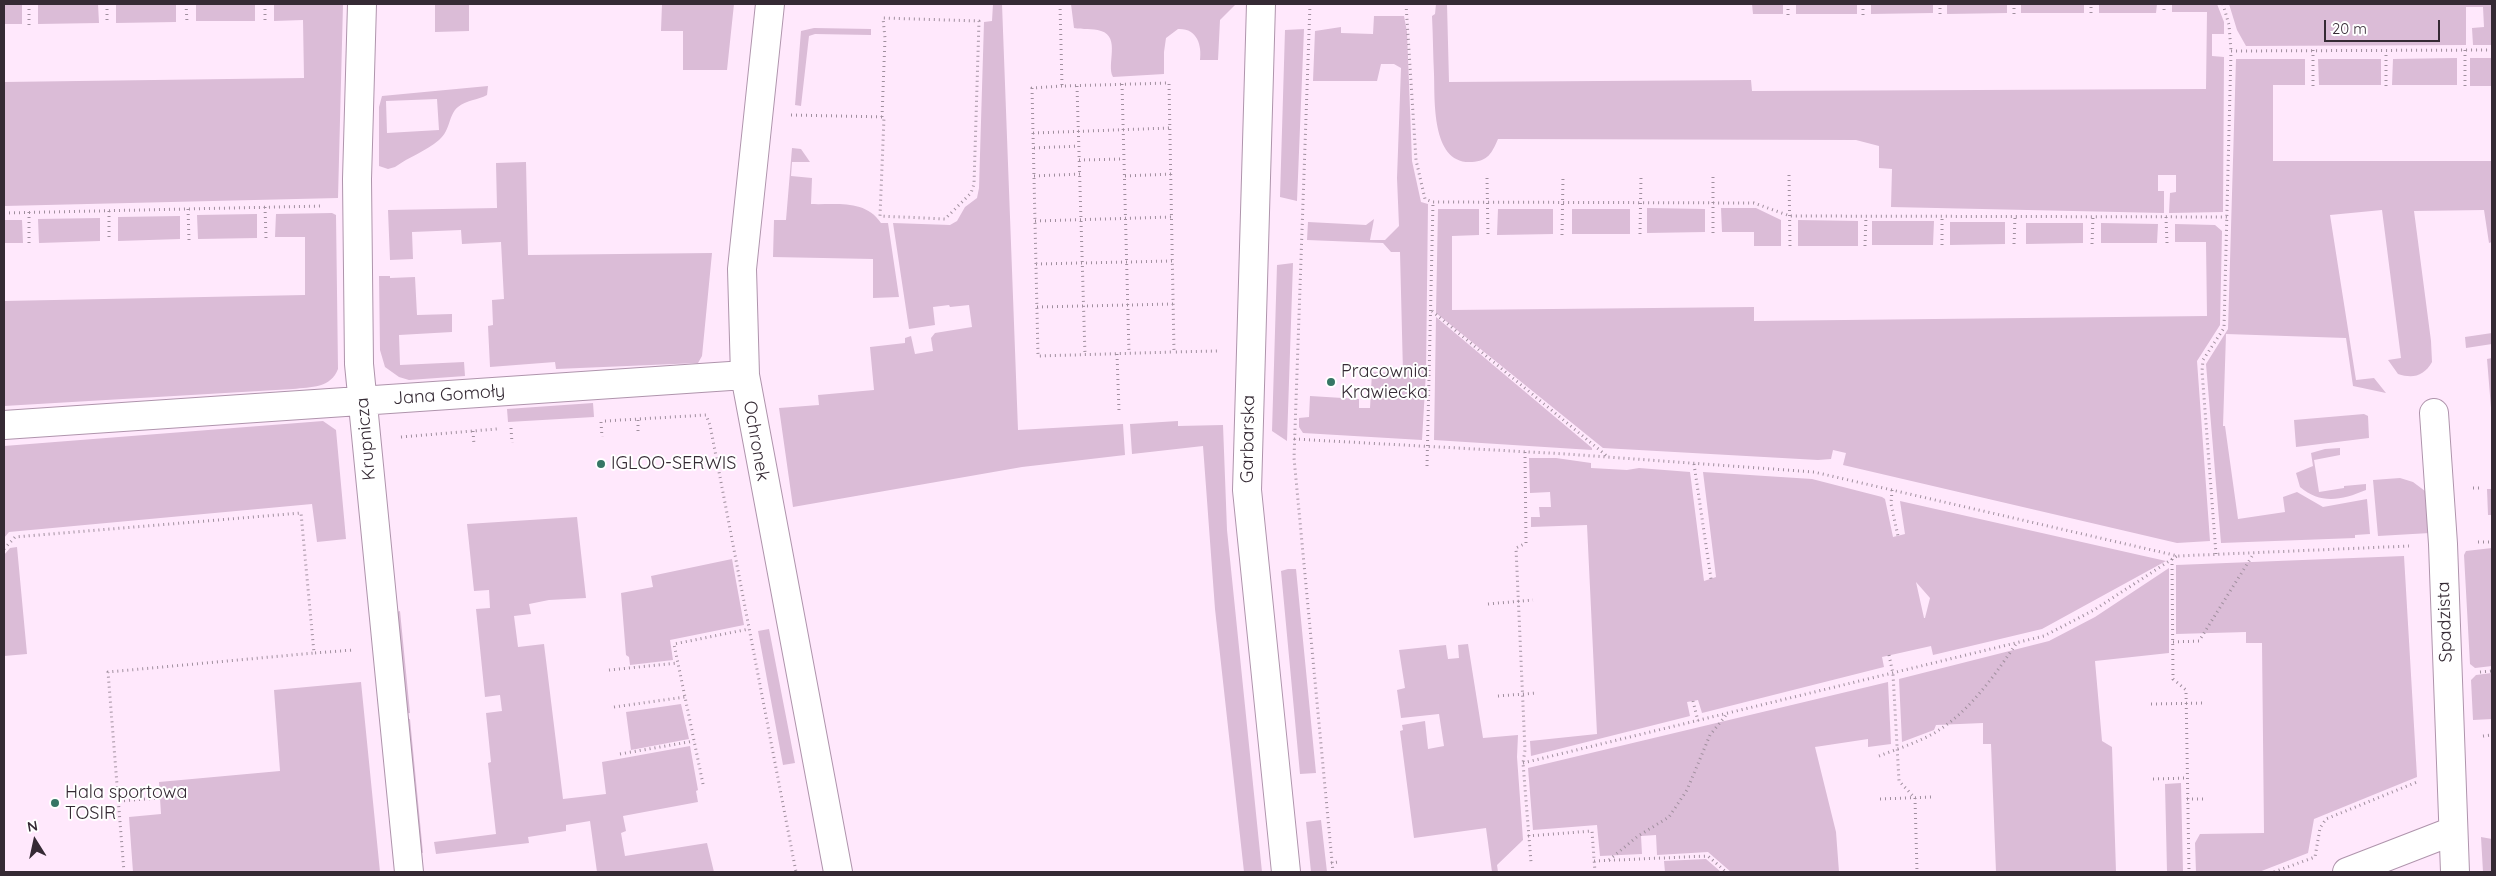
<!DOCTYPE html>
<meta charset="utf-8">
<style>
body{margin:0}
#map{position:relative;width:2496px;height:876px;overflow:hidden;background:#ffe8fc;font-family:Quicksand,sans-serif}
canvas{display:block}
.frame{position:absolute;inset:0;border:5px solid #352a34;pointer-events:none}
.north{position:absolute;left:10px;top:816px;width:50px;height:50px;-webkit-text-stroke:4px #fff;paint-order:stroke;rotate:350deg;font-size:14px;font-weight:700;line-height:20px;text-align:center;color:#352a34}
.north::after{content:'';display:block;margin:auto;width:18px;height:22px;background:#352a34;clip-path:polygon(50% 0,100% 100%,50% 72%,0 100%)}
.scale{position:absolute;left:2324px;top:20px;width:116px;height:22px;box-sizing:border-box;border:2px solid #352a34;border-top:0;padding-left:6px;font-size:15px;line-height:18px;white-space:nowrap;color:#352a34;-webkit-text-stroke:4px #fff;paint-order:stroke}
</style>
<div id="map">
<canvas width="2496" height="876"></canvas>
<div class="frame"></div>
<div class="north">N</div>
<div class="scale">20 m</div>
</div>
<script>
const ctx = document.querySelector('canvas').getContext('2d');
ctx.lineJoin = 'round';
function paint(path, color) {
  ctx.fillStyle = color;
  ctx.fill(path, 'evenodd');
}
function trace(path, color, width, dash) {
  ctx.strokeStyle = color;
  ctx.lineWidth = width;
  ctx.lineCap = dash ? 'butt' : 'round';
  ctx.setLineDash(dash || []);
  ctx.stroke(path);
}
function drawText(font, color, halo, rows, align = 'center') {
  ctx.font = font + ' Quicksand,sans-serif';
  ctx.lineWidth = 4;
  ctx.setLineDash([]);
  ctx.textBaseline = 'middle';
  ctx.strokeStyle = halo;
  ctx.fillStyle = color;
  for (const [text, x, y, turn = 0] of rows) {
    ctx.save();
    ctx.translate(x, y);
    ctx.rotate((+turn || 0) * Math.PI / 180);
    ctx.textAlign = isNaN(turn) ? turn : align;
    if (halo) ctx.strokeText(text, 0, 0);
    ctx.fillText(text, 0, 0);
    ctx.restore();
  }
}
paint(new Path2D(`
 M 4,4 L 22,4 L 22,24 L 4,24 Z
 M 38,4 L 98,4 L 99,23 L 38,24 Z
 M 116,4 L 176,4 L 176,22 L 116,23 Z
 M 196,4 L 255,4 L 255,21 L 196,21 Z
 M 274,4 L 343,4 L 338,198 L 4,206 L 4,82 L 304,78 L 303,20 L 274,21 Z
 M 435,4 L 469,4 L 469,31 L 435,32 Z
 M 662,4 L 734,4 L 727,70 L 683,70 L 683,31 L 661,31 Z
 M 993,4 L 1002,4 L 1018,430 L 1123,424 L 1125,455 L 1022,467 L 793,507 L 779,408 L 819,405 L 818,395 L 874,390 L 870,347 L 905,343 L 905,338 L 911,336 L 915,354 L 933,351 L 931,338 L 935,333 L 972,327 L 969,305 L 950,307 L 949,305 L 933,307 L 935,325 L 909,329 L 893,223 L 950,225 L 957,221 L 965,207 L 977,198 L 979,188 L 984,22 L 992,21 Z
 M 1071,4 L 1236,4 L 1220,20 L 1218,60 L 1200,60 C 1202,45 1197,28 1178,29 L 1166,38 L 1164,52 L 1164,74 L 1113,77 C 1106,65 1121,37 1101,31 C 1092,28 1083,30 1074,28 Z
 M 1436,4 L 1447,4 L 1449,82 L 1751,80 L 1752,91 L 2206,89 L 2207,12 L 2172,12 L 2172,4 L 2217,4 L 2224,22 L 2224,34 L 2212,34 L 2212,56 L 2224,57 L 2223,212 L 2169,213 L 2170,193 L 2176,192 L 2176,175 L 2158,175 L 2158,191 L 2164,191 L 2164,213 L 1891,207 L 1892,169 L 1879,168 L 1879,146 L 1856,140 L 1504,139 L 1498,139 C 1492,153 1488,161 1472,162 C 1431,165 1435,100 1434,74 C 1433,55 1433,35 1432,16 L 1435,14 Z
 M 1752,4 L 1783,4 L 1783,14 L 1753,14 Z
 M 1796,4 L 1857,4 L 1857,14 L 1796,14 Z
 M 1871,4 L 1933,4 L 1933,13 L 1871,14 Z
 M 1947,4 L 2007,4 L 2007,13 L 1947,14 Z
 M 2021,4 L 2084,4 L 2084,13 L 2021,13 Z
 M 2099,4 L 2157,4 L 2156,13 L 2099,13 Z
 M 2229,4 L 2492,4 L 2492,45 L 2473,45 L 2472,28 L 2484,27 L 2483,7 L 2466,7 L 2466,45 L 2246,46 L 2237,30 Z
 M 1374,16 L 1404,16 L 1407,32 L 1412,161 L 1421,202 L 1428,204 L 1426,372 L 1422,440 L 1303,433 L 1299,427 L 1299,418 L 1309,417 L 1310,396 L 1359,399 L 1359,408 L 1370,408 L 1372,372 L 1403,373 L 1400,252 L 1391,252 L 1383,243 L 1307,240 L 1308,222 L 1366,225 L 1374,219 L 1370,240 L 1385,240 L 1399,226 L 1397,178 L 1401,68 L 1394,64 L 1381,64 L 1377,81 L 1313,81 L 1315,31 L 1341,27 L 1341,33 L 1373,34 Z
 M 814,28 L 871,29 L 871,35 L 815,34 L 809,36 L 801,106 L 795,105 L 801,31 Z
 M 1304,29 L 1297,201 L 1280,197 L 1285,30 Z
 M 2457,58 L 2457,85 L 2392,85 L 2393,59 Z
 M 2470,58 L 2492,58 L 2492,86 L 2470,86 Z
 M 2236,59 L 2305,59 L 2305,85 L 2273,85 L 2273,161 L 2492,161 L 2492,242 L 2489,243 L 2484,210 L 2414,211 L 2431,341 L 2432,362 C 2424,376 2413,379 2398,374 L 2388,360 L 2401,358 L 2382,210 L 2330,215 L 2356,380 L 2374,378 L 2386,393 L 2353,386 L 2346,338 L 2226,334 L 2223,426 L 2225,426 L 2238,519 L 2285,512 L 2283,497 L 2297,492 L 2323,507 L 2367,499 L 2370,534 L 2355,535 L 2355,538 L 2221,543 L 2206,364 L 2228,329 Z
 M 2318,59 L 2381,59 L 2381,85 L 2319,85 Z
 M 488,86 L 487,95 C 478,100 466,100 458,107 C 448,115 451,130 439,140 C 426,151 409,157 395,167 L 388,169 L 379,166 L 379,107 L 382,96 ZM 437,99 L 439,130 L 387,133 L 386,101 Z
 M 792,148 L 801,149 L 810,162 L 792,162 L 791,176 L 812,178 L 811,204 C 836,205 865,199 881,223 L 888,223 L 899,297 L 873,298 L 873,259 L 773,257 L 774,220 L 786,220 Z
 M 526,162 L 528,255 L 712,253 L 702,356 L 698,363 L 556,369 L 555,362 L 490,367 L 488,326 L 493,325 L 492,300 L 504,299 L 501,242 L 462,244 L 461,230 L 412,232 L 413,259 L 390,260 L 388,210 L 497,208 L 496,163 Z
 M 1647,208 L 1705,209 L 1705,232 L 1647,233 Z
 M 1721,208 L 1756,208 L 1781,220 L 1781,246 L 1754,246 L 1754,232 L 1722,232 Z
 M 1438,209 L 1479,209 L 1479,235 L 1452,236 L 1452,310 L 1754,307 L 1754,321 L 2207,316 L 2206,242 L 2175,242 L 2175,224 L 2215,225 L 2222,231 L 2220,325 L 2197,361 L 2210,541 L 2177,543 L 1843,465 L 1846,453 L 1833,450 L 1831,459 L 1818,460 L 1603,448 L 1436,313 Z
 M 1498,209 L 1553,209 L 1553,234 L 1497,235 Z
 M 1572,209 L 1630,209 L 1630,234 L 1572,234 Z
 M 332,213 L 336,215 L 338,369 C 331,388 311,387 293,389 L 4,406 L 4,301 L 305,295 L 305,237 L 275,237 L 276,214 Z
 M 257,214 L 257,238 L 198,239 L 197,215 Z
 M 180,216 L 180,239 L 118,241 L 118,217 Z
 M 100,218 L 100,241 L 39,243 L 38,219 Z
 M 4,220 L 22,220 L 23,243 L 4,243 Z
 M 1798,220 L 1858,221 L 1858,246 L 1798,246 Z
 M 1872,221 L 1934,221 L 1933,245 L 1872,245 Z
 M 1950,222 L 2005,222 L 2005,244 L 1950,245 Z
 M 2026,223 L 2083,223 L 2083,243 L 2026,244 Z
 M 2101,223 L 2158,224 L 2157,243 L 2101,243 Z
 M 1293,263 L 1287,441 L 1272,431 L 1277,265 Z
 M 379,276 L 390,276 L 390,278 L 415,277 L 417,315 L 452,314 L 452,332 L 399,335 L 400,365 L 464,362 L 465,376 L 409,380 L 399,377 L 385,367 L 380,350 Z
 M 1436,317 L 1592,448 L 1592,450 L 1434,440 Z
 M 2492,333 L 2492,344 L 2466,348 L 2465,337 Z
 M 2492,358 L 2492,420 L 2487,359 Z
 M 593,403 L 594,417 L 508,422 L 507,409 Z
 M 2364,414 L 2368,416 L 2369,438 L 2296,447 L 2294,420 Z
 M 323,421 L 336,430 L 346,539 L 317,542 L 312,504 L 9,532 L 4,538 L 4,446 Z
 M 1178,421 L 1178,426 L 1223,425 L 1227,530 L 1262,872 L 1244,872 L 1215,609 L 1203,446 L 1132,454 L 1130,424 Z
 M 2340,448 L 2340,455 L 2314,460 L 2319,492 L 2344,488 L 2344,486 L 2366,484 L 2366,490 C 2342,500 2321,505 2300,487 L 2296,473 L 2313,466 L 2311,453 L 2325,449 Z
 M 1529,458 L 1556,458 L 1591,463 L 1591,468 L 1627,470 L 1639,468 L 1690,472 L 1704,581 L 1716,577 L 1703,472 L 1812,479 L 1882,497 L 1885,499 L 1893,537 L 1905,534 L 1900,501 L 2166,561 L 2042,629 L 1933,655 L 1931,646 L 1882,657 L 1884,667 L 1702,713 L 1698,700 L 1687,702 L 1690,716 L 1531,756 L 1530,741 L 1597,734 L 1587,525 L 1531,527 L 1531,517 L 1540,517 L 1539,507 L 1551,507 L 1550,492 L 1530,493 ZM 1916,582 L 1930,598 L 1925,618 L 1924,618 Z
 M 2400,478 L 2413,482 L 2425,491 L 2430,533 L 2378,536 L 2373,480 Z
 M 2487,489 L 2492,489 L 2492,515 L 2488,515 Z
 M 577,517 L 586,598 L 549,600 L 529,604 L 531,614 L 514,616 L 518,647 L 544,644 L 563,799 L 606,794 L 602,762 L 690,746 L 698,790 L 696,791 L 698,802 L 623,816 L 626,831 L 621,833 L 625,856 L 707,843 L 714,872 L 597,872 L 590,821 L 566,825 L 566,831 L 528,837 L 529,843 L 436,854 L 434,842 L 496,834 L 488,763 L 491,762 L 486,713 L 502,711 L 500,695 L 485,697 L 476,609 L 490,608 L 489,590 L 474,591 L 467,524 Z
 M 17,547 L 27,654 L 4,656 L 4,555 L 10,548 Z
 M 2492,548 L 2492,666 L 2475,668 L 2470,664 L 2464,555 L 2466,551 Z
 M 2404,556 L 2417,777 L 2314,819 L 2308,853 L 2259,872 L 2196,872 L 2195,843 L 2200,834 L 2264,833 L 2262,643 L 2246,643 L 2246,632 L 2176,634 L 2176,565 Z
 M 732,559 L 744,625 L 670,640 L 673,660 L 630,665 L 629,657 L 626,655 L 621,593 L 653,587 L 651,576 Z
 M 2169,568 L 2169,653 L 2095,661 L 2102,741 L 2112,747 L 2116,872 L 1996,872 L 1991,744 L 1983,744 L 1983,723 L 1936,725 L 1934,730 L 1902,742 L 1899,679 L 2049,641 L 2095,617 Z
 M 1288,569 L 1296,569 L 1316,773 L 1300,774 L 1281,571 Z
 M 400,611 L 410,713 L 402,714 L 393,613 Z
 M 769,629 L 795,763 L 783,765 L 758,631 Z
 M 1468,644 L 1483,738 L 1518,735 L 1517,757 L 1523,840 L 1497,865 L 1498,872 L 1492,872 L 1486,828 L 1414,838 L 1400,731 L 1403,730 L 1402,725 L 1425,721 L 1428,749 L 1444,746 L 1439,714 L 1401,718 L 1397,690 L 1405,688 L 1399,650 L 1446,645 L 1448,659 L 1459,658 L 1458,645 Z
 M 2492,673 L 2492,719 L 2473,720 L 2471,680 L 2476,675 Z
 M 361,682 L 380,872 L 133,872 L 129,817 L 161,814 L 159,782 L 280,771 L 274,690 Z
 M 1888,682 L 1891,744 L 1868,747 L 1868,739 L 1815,747 L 1836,832 L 1839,872 L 1731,872 L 1708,852 L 1657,855 L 1656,835 L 1641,836 L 1642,854 L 1600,856 L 1597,825 L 1533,830 L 1528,768 Z
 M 681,704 L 689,739 L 631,750 L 626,712 Z
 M 410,719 L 423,853 L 415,851 L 402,720 Z
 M 2181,783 L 2183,872 L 2167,872 L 2165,784 Z
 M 1321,820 L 1327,872 L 1311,872 L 1306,822 Z
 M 2481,837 L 2492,839 L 2492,872 L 2483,872 Z
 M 1706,859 L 1721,872 L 1665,872 L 1664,861 Z`), '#dbbcd7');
const street = new Path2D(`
 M 362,4 L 357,179 L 359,364 L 409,872
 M 770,4 L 742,269 L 745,375 L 838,872
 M 1261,4 L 1247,490 L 1286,872
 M 2434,413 L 2443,544 L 2455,872
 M 4,425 L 745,375
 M 2347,872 L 2453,831`);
trace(street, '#af94ac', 30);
trace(new Path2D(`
 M 29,4 L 29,25
 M 107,4 L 107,23
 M 186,4 L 187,22
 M 265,4 L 265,22
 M 1060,4 L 1062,86 L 1169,83 L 1174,352 L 1217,351
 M 1310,4 L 1294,458 L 1333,872
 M 1406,4 L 1416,160 L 1425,199 L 1433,202 L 1754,203 L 1790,216 L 2227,217
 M 1863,4 L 1863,15
 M 2164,4 L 2164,13
 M 2223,4 L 2229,25 L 2231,51
 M 2091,13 L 2091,4
 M 1940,14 L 1940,4
 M 2014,14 L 2014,4
 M 1788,15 L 1788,4
 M 1122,84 L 1129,353
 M 1062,86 L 1032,88 L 1038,356 L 1174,352
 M 1077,86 L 1085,355
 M 2313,86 L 2313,50
 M 2386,86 L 2386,51
 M 2465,86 L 2465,50
 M 791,115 L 886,117
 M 882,117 L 885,38 L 883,18 L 979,21 L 974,184 L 971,193 L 945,219 L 880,216 L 884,117
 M 1033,133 L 1170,128
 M 1034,148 L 1079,146
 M 1079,160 L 1124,159
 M 1789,175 L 1790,247
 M 1034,176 L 1080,174
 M 1125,176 L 1171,174
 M 1713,177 L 1713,233
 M 1487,178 L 1488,235
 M 265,207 L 266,238
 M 188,209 L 189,240
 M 109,211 L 109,241
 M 29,212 L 29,243
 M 4,213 L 323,206
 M 2166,217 L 2167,243
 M 1035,221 L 1172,217
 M 1640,234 L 1641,177
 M 1562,235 L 1563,177
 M 2014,244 L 2015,217
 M 2092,244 L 2093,217
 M 1942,245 L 1942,217
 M 1865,246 L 1866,216
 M 1036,264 L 1172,261
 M 1037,307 L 1173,304
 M 1432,311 L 1608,457
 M 1117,354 L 1119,411
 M 638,420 L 638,435
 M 605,421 L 706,415 L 710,425 L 796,872
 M 601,422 L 602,437
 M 511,428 L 512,443
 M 473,431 L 474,445
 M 401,437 L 497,429
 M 1294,439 L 1566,454 L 1814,472 L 2178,556 L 2409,546
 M 1525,452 L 1526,543 L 1516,548 L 1525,750 L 1523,763 L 1531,862
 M 1694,464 L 1711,579
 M 1427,466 L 1433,202
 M 2473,488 L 2479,488 L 2479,484
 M 1892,490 L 1891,504 L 1898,536
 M 2478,542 L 2492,542
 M 4,549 L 15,537 L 301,513 L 314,653 L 353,650
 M 2216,554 L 2202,371 L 2203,360 L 2224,328 L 2231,51 L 2492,50
 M 2172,559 L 2173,679 L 2186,690 L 2189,872
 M 1488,604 L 1533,600
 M 2173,642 L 2199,641 L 2254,553
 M 1889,655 L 1893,674 L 1899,781 L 1915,798 L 1917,872
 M 609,670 L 678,663
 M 2480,672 L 2492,671
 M 1498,696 L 1537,693
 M 1693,701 L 1698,721
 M 2151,704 L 2205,703
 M 614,707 L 685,697
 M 2483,736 L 2492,735
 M 620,754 L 694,741
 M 1879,756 C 1897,749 1919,742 1936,732 C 1970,711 1994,676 2016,644
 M 1523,763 L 2044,636 L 2094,610 L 2177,556
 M 2153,779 L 2187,778
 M 703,784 L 674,644 L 749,629
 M 1880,799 L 1933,797
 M 2187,799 L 2207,799
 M 119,801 L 160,798
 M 1528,836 L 1592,831 L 1595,872
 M 1609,860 L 1638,836 L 1669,817 L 1687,790 L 1710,735 L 1727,714
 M 1594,861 L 1708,856 L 1726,872
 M 1331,863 L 1338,862
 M 124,872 L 108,672 L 314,653
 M 2274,872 L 2315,857 L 2320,828 L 2326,819 L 2417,782`), '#a08f9e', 3, [1, 4]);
trace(street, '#fff', 28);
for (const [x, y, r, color] of [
 [1331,382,5,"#367665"],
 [601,464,5,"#367665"],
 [55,803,5,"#367665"]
]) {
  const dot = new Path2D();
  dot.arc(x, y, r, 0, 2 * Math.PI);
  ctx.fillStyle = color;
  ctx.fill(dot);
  trace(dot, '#fff', 2);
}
drawText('18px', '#352a34', '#fff', [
 ["Pracownia",1341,372],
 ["Krawiecka",1341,393],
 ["IGLOO-SERWIS",611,464],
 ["Hala sportowa",65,793],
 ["TOSIR",65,814]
], 'left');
drawText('18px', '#352a34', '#fff', [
 ["Jana Gomoły",449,395,-4],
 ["Krupnicza",366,439,-95],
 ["Garbarska",1248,439,-89],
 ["Ochronek",756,441,80],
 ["Spadzista",2445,622,-92]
]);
</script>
